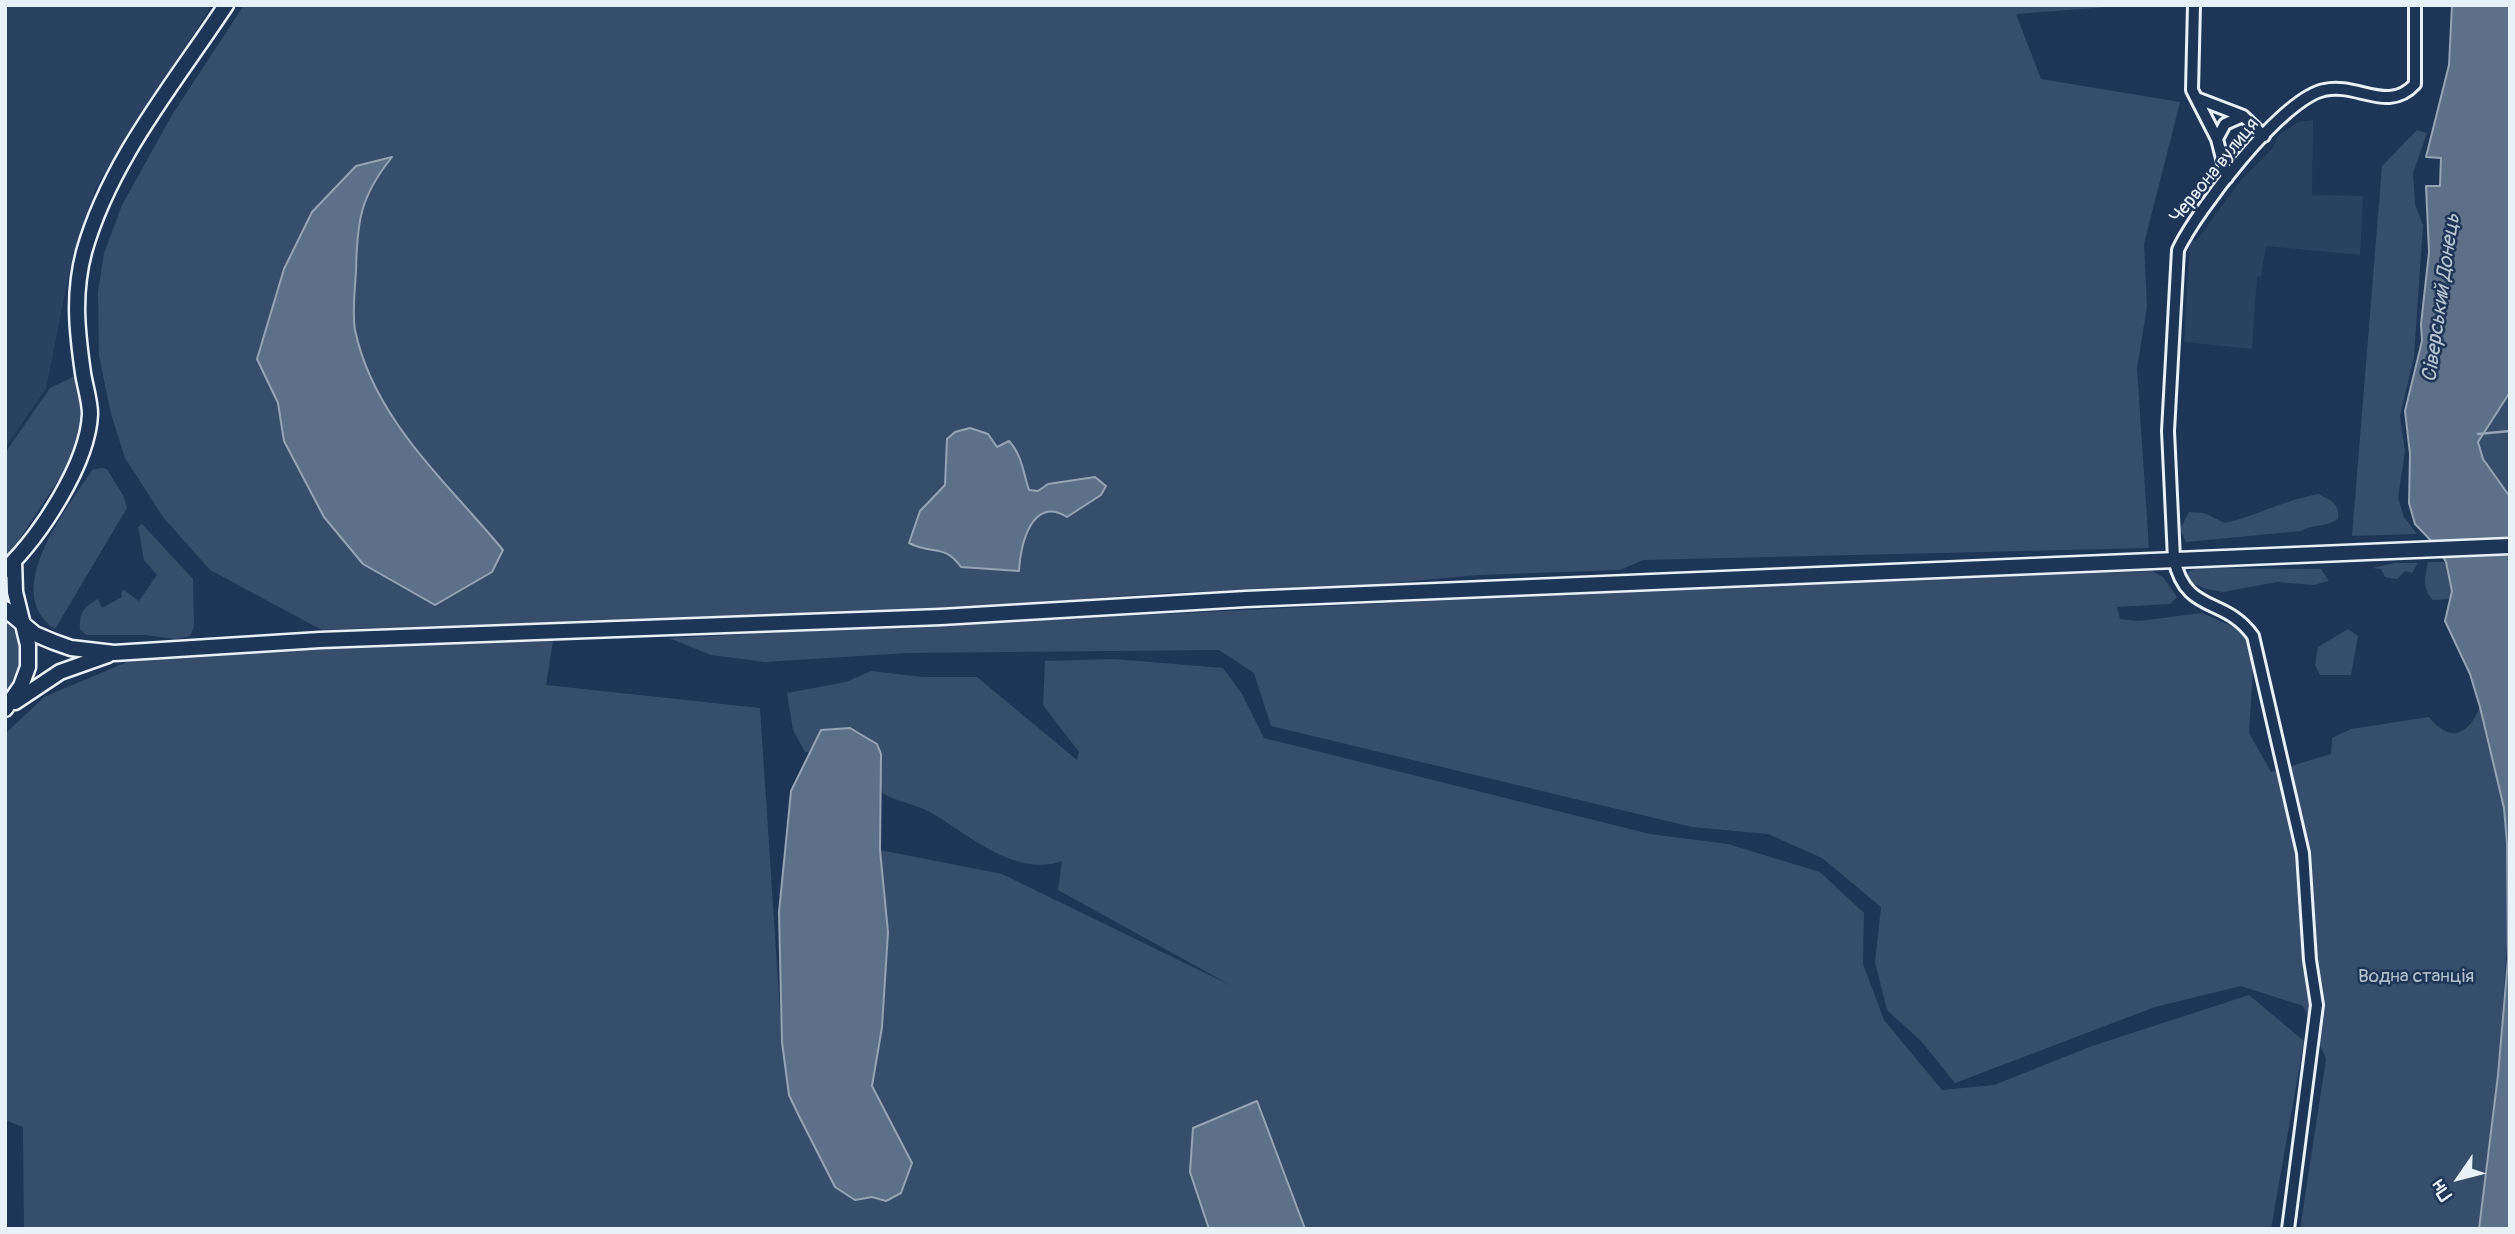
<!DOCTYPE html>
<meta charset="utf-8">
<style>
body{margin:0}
#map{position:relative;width:2515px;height:1234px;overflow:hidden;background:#1d3557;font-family:Pangolin,sans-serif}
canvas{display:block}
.frame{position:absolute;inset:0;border:7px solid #e8f1f8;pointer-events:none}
.north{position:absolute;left:2424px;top:1143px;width:70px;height:70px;-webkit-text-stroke:5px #1d3557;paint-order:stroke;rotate:235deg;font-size:19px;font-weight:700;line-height:28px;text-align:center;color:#e8f1f8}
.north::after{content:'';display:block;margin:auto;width:24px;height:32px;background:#e8f1f8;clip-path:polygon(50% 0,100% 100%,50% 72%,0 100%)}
</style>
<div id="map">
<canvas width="2515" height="1234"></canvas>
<div class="frame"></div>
<div class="north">Пн</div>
</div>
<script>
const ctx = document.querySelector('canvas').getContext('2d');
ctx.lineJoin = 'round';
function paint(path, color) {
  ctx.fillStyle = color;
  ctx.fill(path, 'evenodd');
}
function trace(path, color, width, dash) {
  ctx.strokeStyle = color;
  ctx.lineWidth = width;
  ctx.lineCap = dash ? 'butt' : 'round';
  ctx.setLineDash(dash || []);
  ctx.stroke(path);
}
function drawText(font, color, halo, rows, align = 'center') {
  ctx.font = font + ' Pangolin,sans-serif';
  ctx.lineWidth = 5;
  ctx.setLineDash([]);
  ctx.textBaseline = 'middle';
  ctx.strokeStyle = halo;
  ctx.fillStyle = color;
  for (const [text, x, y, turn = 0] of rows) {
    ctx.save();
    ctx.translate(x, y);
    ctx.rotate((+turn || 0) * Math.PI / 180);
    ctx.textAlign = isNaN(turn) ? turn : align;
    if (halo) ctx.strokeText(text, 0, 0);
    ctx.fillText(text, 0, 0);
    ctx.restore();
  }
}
paint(new Path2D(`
 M 5,5 L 212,5 L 97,185 L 73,253 L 46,389 L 5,448 Z
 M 2313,120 L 2312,195 L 2363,196 L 2360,255 L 2266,246 L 2261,276 L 2257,277 L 2252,349 L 2184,342 L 2190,240 L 2196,241 L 2242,179 L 2272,149 L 2279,135 L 2298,122 Z`), '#2a4162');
paint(new Path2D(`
 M 244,5 L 2133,5 L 2016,14 L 2041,79 L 2180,102 L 2144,244 L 2147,307 L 2137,368 L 2149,548 L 1643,560 L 1620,570 L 1478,575 L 1371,585 L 1168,593 L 910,611 L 322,630 L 210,570 L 163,517 L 125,458 L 111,414 L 99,356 L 98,292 L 104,253 L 122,205 L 172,115 Z
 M 2417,130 L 2427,133 L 2413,173 L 2415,204 L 2423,225 L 2414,357 L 2400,416 L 2405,451 L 2398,498 L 2404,517 L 2417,534 L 2352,536 L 2382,166 Z
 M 77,375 L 81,423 L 71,461 L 5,561 L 5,453 L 50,388 Z
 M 2510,392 L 2510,497 L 2483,459 L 2478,442 Z
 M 101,468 L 107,469 L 124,497 L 127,508 L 55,629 C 0,592 66,510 92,470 Z
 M 2318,494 C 2331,500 2340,504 2338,519 C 2327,527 2313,524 2301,531 L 2186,542 L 2180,529 L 2189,512 L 2204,513 L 2225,523 C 2258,515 2285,500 2318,494 Z
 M 142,524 L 193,579 L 194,627 L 190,636 L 175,639 L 145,635 L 86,635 L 80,629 C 79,613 84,607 98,599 L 102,608 L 122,597 L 121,592 L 124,590 L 139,601 L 157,575 L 144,560 L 138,527 Z
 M 2428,562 L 2446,562 L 2452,591 L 2450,599 L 2433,600 C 2422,589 2425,576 2428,562 Z
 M 2395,563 L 2418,563 L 2412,573 L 2405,571 L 2397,579 L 2385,577 L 2381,569 L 2372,568 Z
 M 2197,568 L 2321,569 L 2329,581 L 2314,585 L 2277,582 L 2223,592 L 2206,589 L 2187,581 L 2188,572 Z
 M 2152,571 L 2163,577 L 2177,597 L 2170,604 L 2117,607 L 2120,619 L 2139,621 L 2202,613 L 2243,631 L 2254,653 L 2249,733 L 2271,772 L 2331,754 L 2332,738 L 2351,729 L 2429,717 C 2451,744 2468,735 2480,707 L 2504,808 L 2509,916 L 2498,1075 L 2479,1229 L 2300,1229 L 2326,1059 L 2303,1006 L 2241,986 L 2155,1007 L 1955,1083 L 1921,1041 L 1887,1010 L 1875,962 L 1881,907 L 1822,858 L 1768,834 L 1692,827 L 1271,726 L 1254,673 L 1219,650 L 907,653 L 765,662 L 711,655 L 669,638 L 1782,584 Z
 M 5,621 C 31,642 21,670 5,693 Z
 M 2348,629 L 2358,636 L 2351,675 L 2320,675 L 2315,665 L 2318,647 Z
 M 553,641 L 546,685 L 760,708 L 782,1042 L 789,1095 L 797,1112 L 855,1200 L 872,1197 L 886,1201 L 912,1163 L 872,1086 L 882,1027 L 888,932 L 880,850 L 1002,874 L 1232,986 L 1058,890 L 1062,861 C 1015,878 968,834 930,812 C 916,804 897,802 884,794 C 868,782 858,764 846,748 L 805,752 L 793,730 L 787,693 L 846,682 L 871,671 L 923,677 L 977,677 L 1077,760 L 1079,752 L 1043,705 L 1045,661 L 1114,659 L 1223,668 L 1242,694 L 1264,738 L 1650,834 L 1728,844 L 1820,872 L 1864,913 L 1863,964 L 1884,1020 L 1942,1090 L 1994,1085 L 2092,1046 L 2249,995 L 2304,1041 L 2271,1229 L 1305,1229 L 1257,1101 L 1190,1172 L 1209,1229 L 24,1229 L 23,1127 L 5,1120 L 5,734 L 44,697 L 127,662 L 211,652 Z`), '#374d6c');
const water = new Path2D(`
 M 2452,5 L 2510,5 L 2510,392 L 2478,442 L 2483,459 L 2510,497 L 2510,1229 L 2479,1229 L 2498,1075 L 2508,959 L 2507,844 L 2504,808 L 2480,707 L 2470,674 L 2445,621 L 2452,591 L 2446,562 L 2438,548 L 2415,524 L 2409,503 L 2410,454 L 2405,411 L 2422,341 L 2421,324 L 2429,252 L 2426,186 L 2440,186 L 2441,158 L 2426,157 L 2449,65 Z
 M 392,157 C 360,197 357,221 356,271 C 355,290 352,312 355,330 C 374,420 447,482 503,550 L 492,572 L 435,605 L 363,564 L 324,517 L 284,441 L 278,403 L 257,359 L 284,269 L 312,212 L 356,166 Z
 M 970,428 L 988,434 L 997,447 L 1009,441 C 1022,455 1023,472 1029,490 L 1038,491 L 1048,484 L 1095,477 L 1106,486 L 1101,495 L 1067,517 C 1032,495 1020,545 1019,571 L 961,567 C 944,543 931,555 909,543 L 920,511 L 945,485 L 947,439 L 955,432 Z
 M 850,728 L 877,744 L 881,754 L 880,850 L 888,932 L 882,1027 L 872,1086 L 912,1163 L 901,1193 L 886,1201 L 872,1197 L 855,1200 L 835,1187 L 797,1112 L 789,1095 L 782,1042 L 779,912 L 791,791 L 821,730 Z
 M 1257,1101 L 1304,1226 L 1305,1229 L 1209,1229 L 1190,1172 L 1193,1128 Z`);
paint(water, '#5d7089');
trace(water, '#95a4b5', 2);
trace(new Path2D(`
 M 2478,434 L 2510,431`), '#95a4b5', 2.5);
const minor = new Path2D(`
 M 2194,5 L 2192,90 L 2217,139 L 2227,178
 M 2196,98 L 2243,116 L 2264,136
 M 2217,139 L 2225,124 L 2243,116
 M 2288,1229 L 2317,1005 L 2310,960 L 2303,853 L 2253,636 C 2225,596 2186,615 2174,559 L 2168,431 L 2178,250 C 2196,211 2282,99 2324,90 C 2357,82 2388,114 2415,84 L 2415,5`);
const secondary = new Path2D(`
 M 5,570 C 40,536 88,464 90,414 C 90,401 85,386 83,373 C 77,331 73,294 84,252 C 110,160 174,84 226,5
 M 5,609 L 35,634 L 54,642 L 71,648 L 114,653 L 320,640 L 941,617 L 1246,599 L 2510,546
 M 15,702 L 60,672 L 108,655
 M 5,709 L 21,686 L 28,667 L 28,645 L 15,592 L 14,561`);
trace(minor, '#e8f1f8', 16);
trace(secondary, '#e8f1f8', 19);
trace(minor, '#1d3557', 10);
trace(secondary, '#1d3557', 14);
drawText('19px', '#e8f1f8', '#1d3557', [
 ["Червона вулиця",2215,171,-51]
]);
drawText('19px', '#b3c0ce', '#1d3557', [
 ["Водна станція",2416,977]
]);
drawText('italic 21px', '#b7c4d1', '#1d3557', [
 ["Сіверський Донець",2442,298,-82]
]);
</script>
